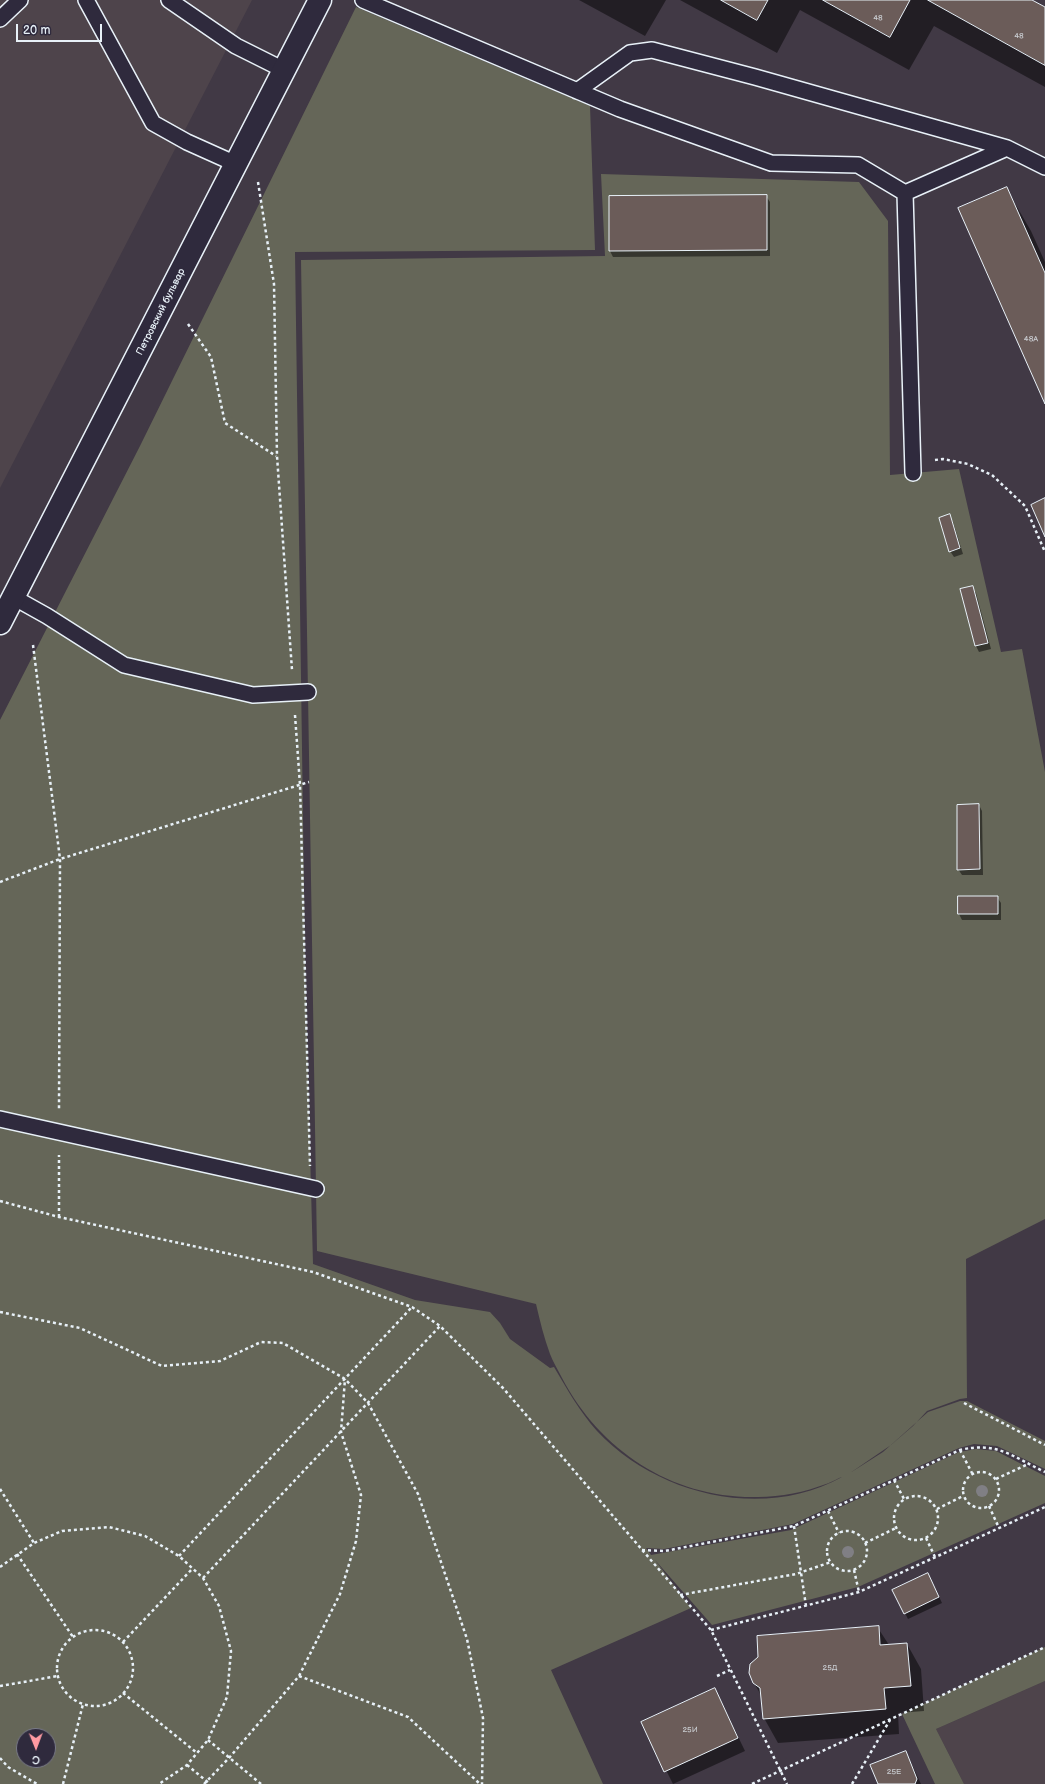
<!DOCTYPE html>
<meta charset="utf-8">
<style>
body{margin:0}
#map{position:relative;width:1045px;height:1784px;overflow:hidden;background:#413945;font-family:"Balsamiq Sans",sans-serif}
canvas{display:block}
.north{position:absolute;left:16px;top:1728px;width:40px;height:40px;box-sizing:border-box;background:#2f2a3d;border:1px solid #797a88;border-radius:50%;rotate:179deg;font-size:11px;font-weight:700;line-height:16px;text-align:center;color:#e8f1f8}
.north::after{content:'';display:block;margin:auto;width:14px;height:18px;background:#ff9aa2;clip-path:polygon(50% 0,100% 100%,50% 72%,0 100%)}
.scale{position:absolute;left:16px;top:24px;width:86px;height:18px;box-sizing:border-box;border:2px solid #e8f1f8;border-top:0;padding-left:5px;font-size:12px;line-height:14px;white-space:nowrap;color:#e8f1f8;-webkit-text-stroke:3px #2f2a3d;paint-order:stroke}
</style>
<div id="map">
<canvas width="1045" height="1784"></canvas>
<div class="north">С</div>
<div class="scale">20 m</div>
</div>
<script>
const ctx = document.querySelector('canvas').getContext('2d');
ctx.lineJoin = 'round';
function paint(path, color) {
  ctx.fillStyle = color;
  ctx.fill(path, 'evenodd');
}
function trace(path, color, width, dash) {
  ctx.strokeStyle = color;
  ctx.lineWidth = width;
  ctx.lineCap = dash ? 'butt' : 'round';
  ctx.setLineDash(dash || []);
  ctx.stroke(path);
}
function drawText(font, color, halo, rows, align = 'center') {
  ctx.font = font + ' "Balsamiq Sans",sans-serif';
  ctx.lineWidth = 4;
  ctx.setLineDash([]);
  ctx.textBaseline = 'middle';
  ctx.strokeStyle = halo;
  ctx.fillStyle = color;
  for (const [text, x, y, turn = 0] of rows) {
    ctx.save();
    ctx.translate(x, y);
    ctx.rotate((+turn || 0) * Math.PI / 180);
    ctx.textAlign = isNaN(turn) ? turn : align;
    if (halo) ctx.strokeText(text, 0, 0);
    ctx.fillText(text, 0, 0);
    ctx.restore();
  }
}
paint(new Path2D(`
 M 0,0 L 252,0 L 0,488 Z
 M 1045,1681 L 1045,1784 L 964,1784 L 936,1729 Z`), '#4e444b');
paint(new Path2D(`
 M 356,7 L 590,106 L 595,250 L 295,252 L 305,960 L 313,1264 L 415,1300 L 490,1312 L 500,1323 L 510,1339 L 550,1368 L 554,1367 C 567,1389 580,1412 597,1431 C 657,1495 763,1521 842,1477 C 838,1478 832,1482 826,1484 C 805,1492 781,1497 758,1497 C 674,1499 601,1452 562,1378 C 558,1370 553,1362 550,1354 C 544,1338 540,1321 536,1304 L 317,1251 L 301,260 L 605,256 L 601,174 L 859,182 L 888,221 L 890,475 L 959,469 L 1001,652 L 1022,649 L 1045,772 L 1045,1219 L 966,1259 L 967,1398 L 960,1399 L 927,1411 L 913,1426 L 891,1445 L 850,1473 L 883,1452 L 928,1412 L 960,1401 L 967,1401 L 1045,1441 L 1045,1469 L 997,1446 L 974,1444 L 959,1448 L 793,1524 L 664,1549 L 646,1548 L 651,1555 L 791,1530 L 959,1452 L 976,1449 L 996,1451 L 1045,1476 L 1045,1503 L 858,1587 L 712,1625 L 655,1560 L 691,1608 L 551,1670 L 603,1784 L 0,1784 L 0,720 L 140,446 ZM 24,1736 L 48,1736 L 48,1760 L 24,1760 Z
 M 1045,1647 L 1045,1681 L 936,1729 L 964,1784 L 935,1784 L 902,1714 Z`), '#656658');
paint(new Path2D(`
 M 579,0 L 666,0 L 645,36 Z
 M 680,0 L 1029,0 L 1045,9 L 1045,87 L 934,26 L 909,70 L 800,10 L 777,53 Z
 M 1006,188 L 1031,231 L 1045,262 L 1045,402 Z
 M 766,196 L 770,202 L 770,256 L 613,257 L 610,251 Z
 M 949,516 L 953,522 L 963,554 L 954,557 L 950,551 Z
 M 972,587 L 976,593 L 991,649 L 979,652 L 976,646 L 961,590 Z
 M 979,805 L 982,811 L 983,875 L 962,875 L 958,869 Z
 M 997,897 L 1001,903 L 1001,920 L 962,920 L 959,914 Z
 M 931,1580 L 942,1603 L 908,1619 L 905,1613 Z
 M 878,1628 L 889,1645 L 907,1644 L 921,1669 L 924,1711 L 898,1713 L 899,1734 L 778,1743 L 764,1718 L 762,1697 L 754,1683 Z
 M 715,1689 L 745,1751 L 673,1784 L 642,1722 Z
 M 906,1752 L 921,1784 L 879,1784 Z`), '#0007');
const building = new Path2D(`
 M 721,0 L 768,0 L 757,20 Z
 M 823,0 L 910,0 L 890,37 Z
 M 928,0 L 1032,0 L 1045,7 L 1045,65 Z
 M 1007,187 L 1045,273 L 1045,404 L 958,208 Z
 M 767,195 L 767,250 L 609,251 L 609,196 Z
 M 1045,498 L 1045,537 L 1031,505 Z
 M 950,514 L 960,548 L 949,552 L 939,518 Z
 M 973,586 L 988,643 L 975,646 L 960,589 Z
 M 979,804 L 980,869 L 957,870 L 957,805 Z
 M 958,896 L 998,896 L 998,914 L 958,914 Z
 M 928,1573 L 939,1597 L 904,1614 L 892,1590 Z
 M 879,1626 L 880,1645 L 907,1643 L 911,1686 L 884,1688 L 886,1709 L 763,1719 L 760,1688 L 753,1683 L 749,1673 L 750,1664 L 758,1657 L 757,1636 Z
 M 715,1688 L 738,1738 L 664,1772 L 641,1722 Z
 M 906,1751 L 917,1779 L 915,1784 L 878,1784 L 870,1765 Z`);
paint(building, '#6b5c59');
trace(building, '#e8f1f8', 1);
const lane = new Path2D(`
 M 86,0 L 153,123 L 187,142 L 236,164
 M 169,0 L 236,46 L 284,70
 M 363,0 L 620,109 L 771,163 L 858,165 L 905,193 L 1007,148 L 1045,167
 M 0,19 L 20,0
 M 577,91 L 630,53 L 652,50 L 755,77 L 1007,148
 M 905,193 L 913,473
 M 13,597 L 47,616 L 124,665 L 253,695 L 308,692
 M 0,1119 L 316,1189`);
const secondary = new Path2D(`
 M 0,623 L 320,0`);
trace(lane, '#e8f1f8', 18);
trace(secondary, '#e8f1f8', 25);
trace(new Path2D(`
 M 258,182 L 274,284 L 277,456 L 292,670
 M 188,324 L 211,357 L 225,423 L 276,456
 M 935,460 L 943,459 L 968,464 L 992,475 L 1025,506 L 1045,552
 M 33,645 L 60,859 L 59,1110
 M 295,715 L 300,785 L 310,1166
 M 0,882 L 60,859 L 309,782
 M 0,1201 L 59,1217 L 313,1272 L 412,1307 L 440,1326 L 503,1388 L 711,1630 L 787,1784
 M 59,1217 L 59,1155
 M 0,1312 L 80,1328 L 162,1366 L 220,1361 L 261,1342 L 283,1343 L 345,1379 L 368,1403 L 418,1494 L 467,1639 L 483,1718 L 482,1784
 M 964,1403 L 1045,1445
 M 960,1450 L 972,1473
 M963 1490a18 18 0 1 1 36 0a18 18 0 1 1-36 0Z
 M 996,1479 L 1028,1464
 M 894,1480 L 904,1499
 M 0,1489 L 34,1543
 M894 1518a22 22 0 1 1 44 0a22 22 0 1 1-44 0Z
 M 989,1506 L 999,1528
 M 937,1509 L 963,1496
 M 828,1511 L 839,1533
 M 794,1526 L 806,1606
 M827 1551a20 20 0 1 1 40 0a20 20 0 1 1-40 0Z
 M 926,1538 L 935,1557
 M 865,1543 L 896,1528
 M 642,1550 L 665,1551 L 794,1526 L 960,1450 C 997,1441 1013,1457 1045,1472
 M 17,1554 L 73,1637
 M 179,1556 L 412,1307
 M 0,1567 L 34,1543 L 62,1531 L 109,1527 L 145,1536 L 179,1556 L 203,1578 L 219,1606 L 231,1651 L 227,1697 L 208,1740 L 187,1765 L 159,1784
 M 854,1570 L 859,1592
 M 203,1578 L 440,1326
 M 680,1595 L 796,1574 L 831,1562
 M57 1668a38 38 0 1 1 76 0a38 38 0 1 1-76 0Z
 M 711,1630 L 859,1592 L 1045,1507
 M 123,1642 L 193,1568
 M 299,1676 L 408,1717 L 480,1784
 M 717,1676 L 730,1670
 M 0,1686 L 58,1676
 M 123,1693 L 197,1753
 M 208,1740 L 261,1784
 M 0,1758 L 8,1767 L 37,1784
 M 187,1765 L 210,1784
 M 63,1784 L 83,1704
 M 204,1784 L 229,1758 L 299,1676 L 340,1594 L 356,1541 L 361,1495 L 341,1432 L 345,1379
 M 752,1784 L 1045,1647
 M 852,1784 L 890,1720`), '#e8f1f8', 2.5, [3, 3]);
trace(lane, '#2f2a3d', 15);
trace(secondary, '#2f2a3d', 22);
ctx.fillStyle = '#807f84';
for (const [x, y] of [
 [982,1491],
 [848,1552]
]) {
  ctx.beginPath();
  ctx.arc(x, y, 6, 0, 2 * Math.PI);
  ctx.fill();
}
drawText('8px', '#c9ccd0', null, [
 ["48",878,18],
 ["48",1019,36],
 ["48А",1031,339],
 ["25Д",830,1668],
 ["25И",690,1730],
 ["25Е",894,1772]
]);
drawText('10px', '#e8f1f8', '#2f2a3d', [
 ["Петровский бульвар",161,312,-63]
]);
</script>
